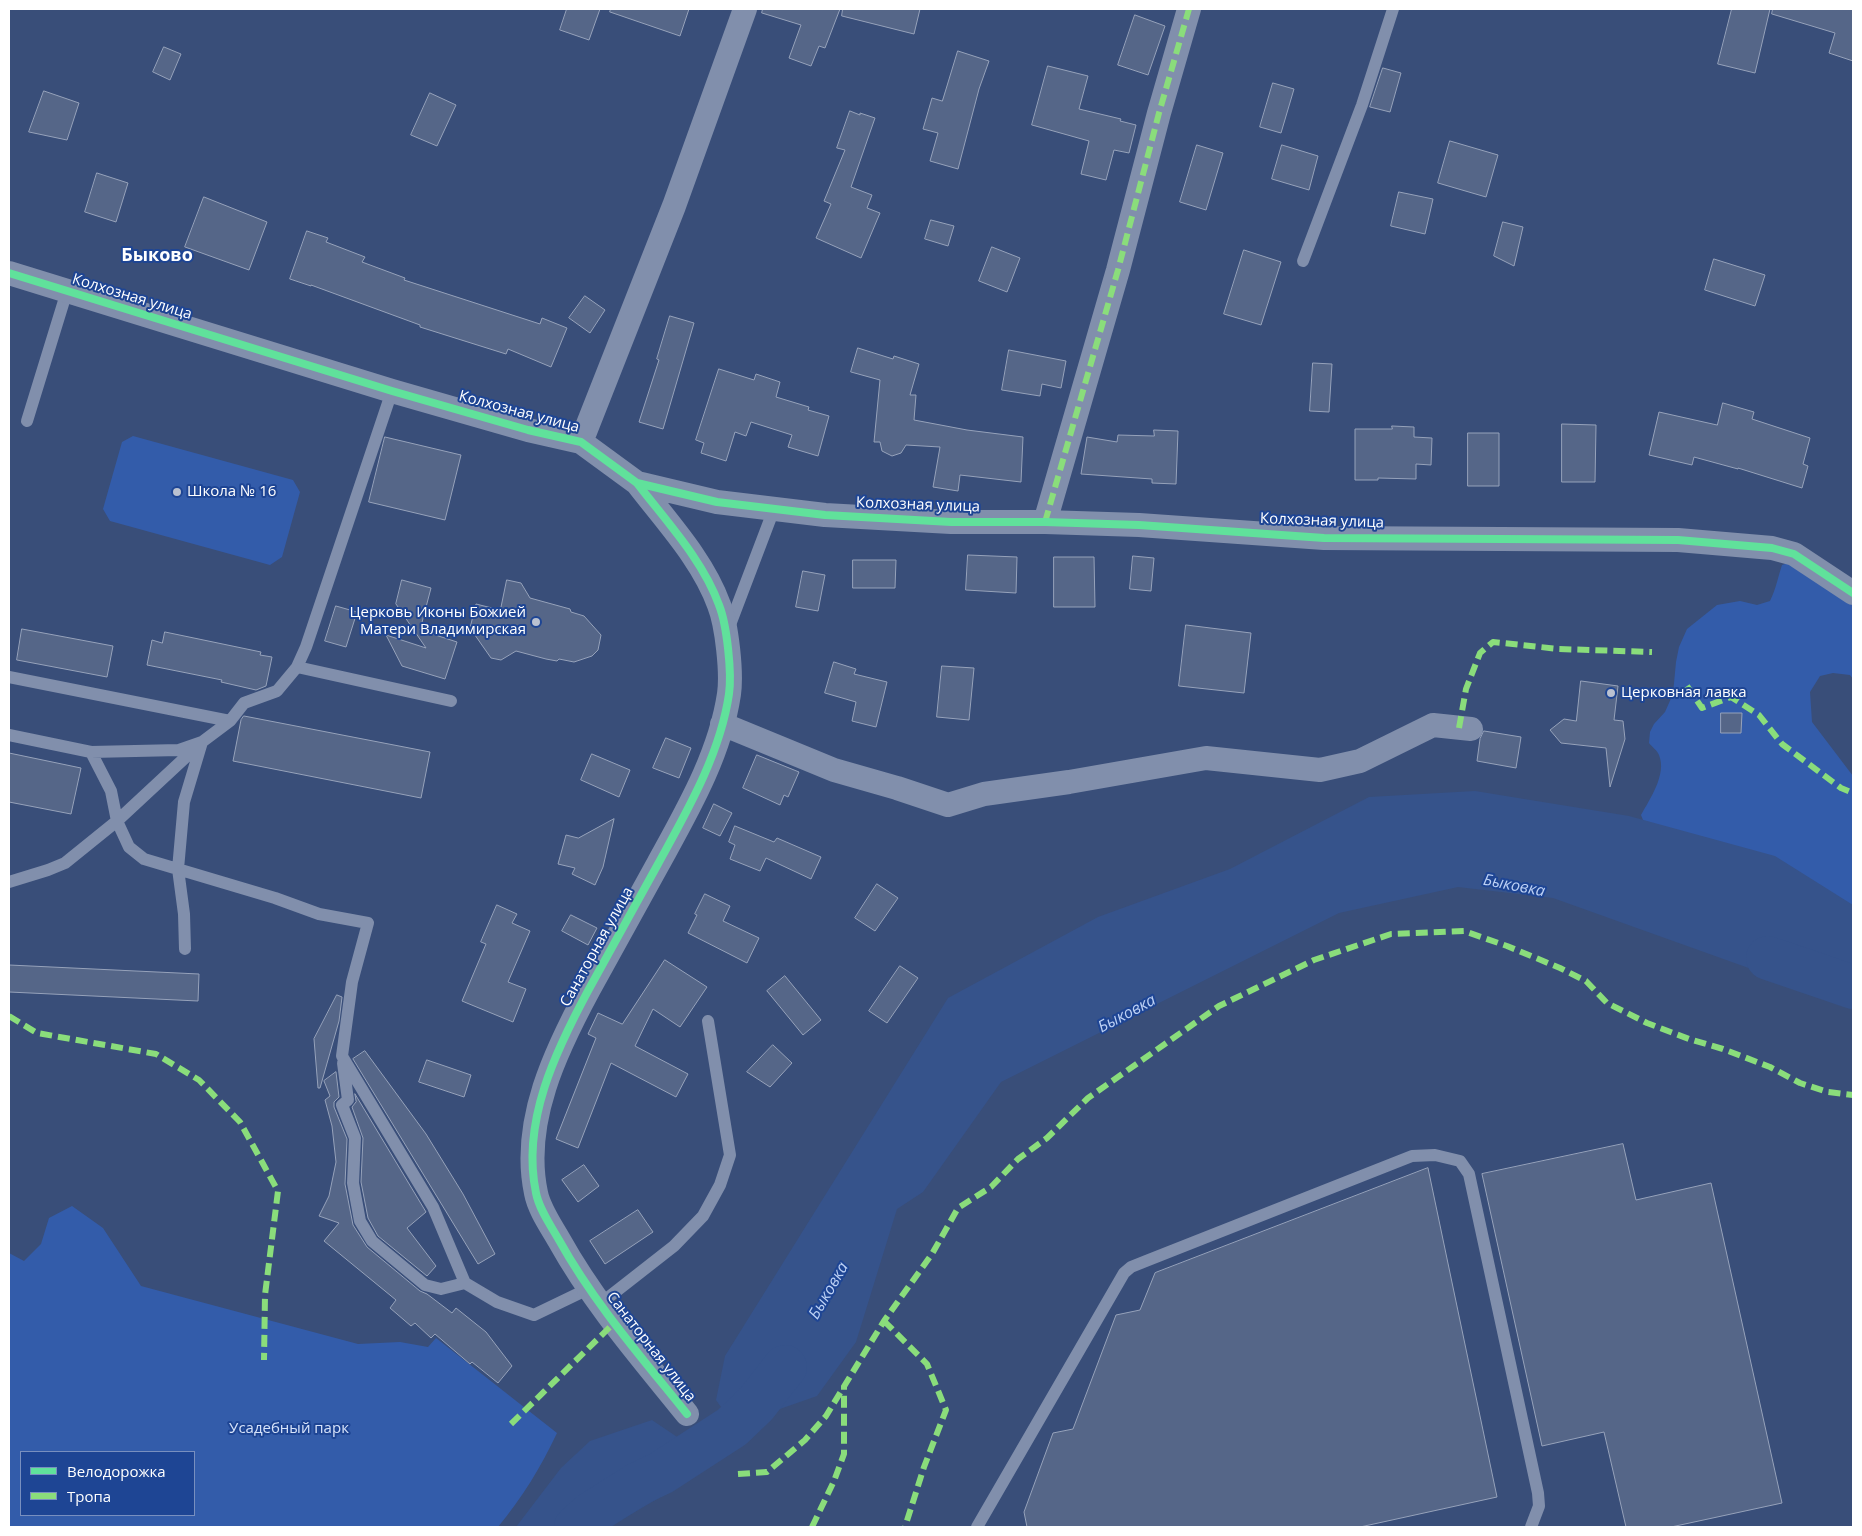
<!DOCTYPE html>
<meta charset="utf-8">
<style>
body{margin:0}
#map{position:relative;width:1862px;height:1536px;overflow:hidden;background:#394e79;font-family:"Open Sans",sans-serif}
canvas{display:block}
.frame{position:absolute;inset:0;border:10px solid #fff;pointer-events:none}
.legend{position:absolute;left:20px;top:1451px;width:175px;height:65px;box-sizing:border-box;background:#1e4594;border:1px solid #788fbf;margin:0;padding:6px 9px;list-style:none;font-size:15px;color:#fff}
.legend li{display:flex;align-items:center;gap:10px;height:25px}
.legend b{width:25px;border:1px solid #788fbf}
</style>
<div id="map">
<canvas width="1862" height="1536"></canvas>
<div class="frame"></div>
<ul class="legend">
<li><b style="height:6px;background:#60e19b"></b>Велодорожка</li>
<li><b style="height:6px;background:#8add7b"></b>Тропа</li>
</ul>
</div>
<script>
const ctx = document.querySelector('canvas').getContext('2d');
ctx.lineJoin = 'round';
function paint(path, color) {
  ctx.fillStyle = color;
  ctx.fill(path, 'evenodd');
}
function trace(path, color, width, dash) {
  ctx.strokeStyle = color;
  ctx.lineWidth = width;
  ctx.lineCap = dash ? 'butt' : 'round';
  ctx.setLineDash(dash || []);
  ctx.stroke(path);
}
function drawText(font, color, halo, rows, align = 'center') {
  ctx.font = font + ' "Open Sans",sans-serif';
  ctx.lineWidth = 4;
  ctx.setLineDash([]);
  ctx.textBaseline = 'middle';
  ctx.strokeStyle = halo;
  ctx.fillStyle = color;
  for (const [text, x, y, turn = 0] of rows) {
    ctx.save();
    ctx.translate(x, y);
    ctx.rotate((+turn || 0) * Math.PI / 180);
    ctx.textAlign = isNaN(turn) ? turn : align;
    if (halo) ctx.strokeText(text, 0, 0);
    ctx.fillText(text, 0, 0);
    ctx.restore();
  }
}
paint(new Path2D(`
 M 133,436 L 293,480 L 300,492 L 282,557 L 270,565 L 110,521 L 103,509 L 122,442 Z
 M 1804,558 L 1853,600 L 1853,679 L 1850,675 L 1833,673 L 1820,676 L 1810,692 L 1812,722 L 1853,776 L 1853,919 L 1645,825 L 1641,815 C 1650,799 1667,774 1659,755 C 1657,750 1652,747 1649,743 L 1650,732 L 1654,724 L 1665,712 L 1673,694 L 1676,662 L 1679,647 L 1687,629 L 1717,605 L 1740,601 L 1757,605 L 1770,601 C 1776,589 1778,577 1782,565 Z
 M 72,1206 L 103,1228 L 141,1286 L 358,1344 L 400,1342 L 428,1347 L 436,1338 L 557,1433 C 541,1467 522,1498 498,1527 L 9,1527 L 9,1253 L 24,1261 L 41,1244 L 49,1218 ZM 21,1452 L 194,1452 L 194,1515 L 21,1515 Z`), '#335caa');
paint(new Path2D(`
 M 1475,791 L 1629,816 L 1775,856 L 1853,905 L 1853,980 L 1757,971 L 1553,898 L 1458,887 L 1339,913 L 1001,1082 L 923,1192 L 897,1209 L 856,1342 L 817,1396 L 774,1411 L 726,1414 L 716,1400 L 725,1356 L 948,998 L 1098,917 L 1230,869 L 1369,797 Z
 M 652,1420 L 680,1439 L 691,1462 L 686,1482 L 609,1527 L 516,1527 L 561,1468 L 590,1441 Z`), '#36538b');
trace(new Path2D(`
 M 1768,958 L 1853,987
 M 576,1527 L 592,1513 L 638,1484 L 661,1473 L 732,1427 L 756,1404 L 785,1367`), '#36538b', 44);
const building = new Path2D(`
 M 567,9 L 600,9 L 589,40 L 560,30 Z
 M 611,9 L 689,9 L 680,36 L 610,12 Z
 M 763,9 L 840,9 L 825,48 L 819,46 L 811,66 L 789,58 L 801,25 L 762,13 Z
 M 843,9 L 920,9 L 914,34 L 842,16 Z
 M 1732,9 L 1770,9 L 1755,73 L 1718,64 Z
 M 1773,9 L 1853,9 L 1853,61 L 1829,53 L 1835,33 L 1772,14 Z
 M 1135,15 L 1165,26 L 1148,75 L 1118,65 Z
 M 164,47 L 181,54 L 170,80 L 153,72 Z
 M 958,51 L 989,61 L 979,89 L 958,169 L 930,161 L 938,133 L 923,129 L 932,98 L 942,101 Z
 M 1048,66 L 1088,76 L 1079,109 L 1121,119 L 1120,121 L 1136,125 L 1129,153 L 1114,150 L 1106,180 L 1081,174 L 1089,141 L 1032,125 Z
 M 1383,68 L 1401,73 L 1390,112 L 1370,107 Z
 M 1273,83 L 1294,89 L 1281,133 L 1260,127 Z
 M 44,91 L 79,103 L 67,140 L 29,132 Z
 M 430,93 L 456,105 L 437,146 L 411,135 Z
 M 850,111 L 860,115 L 860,113 L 875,118 L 851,187 L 872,195 L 867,208 L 880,213 L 861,258 L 816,238 L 831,204 L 824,201 L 845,150 L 837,148 Z
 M 1450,141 L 1498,155 L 1486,197 L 1438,183 Z
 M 1197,145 L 1223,153 L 1206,210 L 1180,202 Z
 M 1282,145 L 1318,156 L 1309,190 L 1272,179 Z
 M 97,173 L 128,183 L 116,222 L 85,212 Z
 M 1399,192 L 1433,199 L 1425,234 L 1391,226 Z
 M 204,197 L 267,222 L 249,270 L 185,247 Z
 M 931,220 L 954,226 L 948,246 L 925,239 Z
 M 1503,222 L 1523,227 L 1514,266 L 1494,256 Z
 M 307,231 L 328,238 L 326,242 L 365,257 L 362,262 L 405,278 L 404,280 L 540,324 L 542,318 L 567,328 L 551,367 L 508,349 L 506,354 L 420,327 L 420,325 L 311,285 L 311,286 L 290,279 Z
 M 992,247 L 1020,258 L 1007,292 L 979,281 Z
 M 1244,250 L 1281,262 L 1261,325 L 1224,314 Z
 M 1714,259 L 1765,275 L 1755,306 L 1705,290 Z
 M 585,296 L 605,310 L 590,333 L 569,318 Z
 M 670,316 L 694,323 L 663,429 L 639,422 L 659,360 L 657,359 Z
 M 858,348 L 893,359 L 894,356 L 919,364 L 910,395 L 916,395 L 914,420 L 967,430 L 1023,437 L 1021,482 L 960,475 L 958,491 L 933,487 L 940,447 L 906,445 L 901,453 L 892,456 L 882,451 L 880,442 L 874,442 L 880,380 L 851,372 Z
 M 1009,350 L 1066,361 L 1061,388 L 1042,384 L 1040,396 L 1002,390 Z
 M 1313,363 L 1332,364 L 1329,412 L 1310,411 Z
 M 719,369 L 754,380 L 756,374 L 780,382 L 776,397 L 809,407 L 808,410 L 829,416 L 818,456 L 788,447 L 792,435 L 751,422 L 746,436 L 735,432 L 726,461 L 701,453 L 704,443 L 696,440 Z
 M 1723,403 L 1754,412 L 1752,419 L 1810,438 L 1803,464 L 1808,466 L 1802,488 L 1738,468 L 1738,469 L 1694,457 L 1692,465 L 1649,455 L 1659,412 L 1717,425 Z
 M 1562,424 L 1596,425 L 1595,482 L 1562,482 Z
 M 1392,426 L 1414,427 L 1414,437 L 1432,438 L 1431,465 L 1416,464 L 1416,479 L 1378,478 L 1378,480 L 1355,480 L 1355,429 L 1392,429 Z
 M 1154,430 L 1178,431 L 1176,484 L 1152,483 L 1152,479 L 1081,474 L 1087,437 L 1117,442 L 1118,435 L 1154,436 Z
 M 1468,433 L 1499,433 L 1499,486 L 1468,486 Z
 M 385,437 L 461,455 L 445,520 L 369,502 Z
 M 968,555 L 1017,557 L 1016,593 L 966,590 Z
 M 1133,556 L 1154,558 L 1151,591 L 1130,589 Z
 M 1054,557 L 1094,557 L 1095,607 L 1054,607 Z
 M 853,560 L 896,560 L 895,588 L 853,588 Z
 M 803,571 L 825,575 L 818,611 L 796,607 Z
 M 402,580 L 431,588 L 420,630 L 457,642 L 445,679 L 402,666 L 386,635 L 426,648 L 396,604 Z
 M 507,580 L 521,583 L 530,598 L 570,609 L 571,612 L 584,616 L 601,635 L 598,650 L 592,656 L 574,662 L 559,659 L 557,661 L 546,659 L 516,651 L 501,660 L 491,658 L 470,628 L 476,604 L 500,610 Z
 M 336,606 L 357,612 L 346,647 L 325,641 Z
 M 1186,625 L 1251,633 L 1244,693 L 1179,686 Z
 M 22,629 L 113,646 L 107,677 L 17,660 Z
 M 165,632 L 261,652 L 260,655 L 272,657 L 266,686 L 256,690 L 221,682 L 222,680 L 147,665 L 152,640 L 162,643 Z
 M 834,662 L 856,669 L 854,674 L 887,682 L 876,727 L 852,721 L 856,702 L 825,693 Z
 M 942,666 L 974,668 L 969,720 L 937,717 Z
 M 1581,681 L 1618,686 L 1614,720 L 1623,721 L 1625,739 L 1610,787 L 1606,748 L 1561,743 L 1550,730 L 1564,719 L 1576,721 Z
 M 1721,713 L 1742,713 L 1741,733 L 1721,733 Z
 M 244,716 L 430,752 L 421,798 L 233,761 L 241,720 Z
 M 1484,731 L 1521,737 L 1516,768 L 1477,761 L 1480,739 Z
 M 666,738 L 691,748 L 679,778 L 653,768 Z
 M 9,753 L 81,768 L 71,814 L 9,802 Z
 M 592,754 L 630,770 L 619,797 L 581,780 Z
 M 757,755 L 799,772 L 788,797 L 784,795 L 780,805 L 743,788 Z
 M 714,804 L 732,813 L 720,836 L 703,828 Z
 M 614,819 L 603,867 L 595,885 L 572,874 L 575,868 L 558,864 L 566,835 L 578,838 Z
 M 735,826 L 774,842 L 777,838 L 821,857 L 811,879 L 766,858 L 760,871 L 730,859 L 735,845 L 729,842 Z
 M 877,884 L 898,898 L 875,931 L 855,918 Z
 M 705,894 L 730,906 L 723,921 L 759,938 L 747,963 L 688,933 L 697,915 L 695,914 Z
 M 497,905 L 517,914 L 512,923 L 530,931 L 508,982 L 526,989 L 513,1022 L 462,1001 L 486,944 L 481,942 Z
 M 571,915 L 597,928 L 588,945 L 562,931 Z
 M 665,960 L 707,987 L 680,1027 L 653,1009 L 635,1046 L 688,1074 L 676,1097 L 611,1063 L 578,1148 L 556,1139 L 596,1038 L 588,1034 L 598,1013 L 622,1024 Z
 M 9,965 L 199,974 L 198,1001 L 9,992 Z
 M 900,966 L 918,978 L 887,1023 L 869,1011 Z
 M 785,976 L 821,1020 L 803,1035 L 767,991 Z
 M 337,995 L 342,997 L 339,1021 L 320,1088 L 318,1088 L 314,1039 Z
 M 773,1045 L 792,1063 L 770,1087 L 747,1072 Z
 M 365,1051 L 426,1134 L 463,1194 L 495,1254 L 478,1264 L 353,1059 Z
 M 427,1060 L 471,1075 L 464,1097 L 419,1082 Z
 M 336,1072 L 339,1097 L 334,1102 L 334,1107 L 347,1139 L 345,1184 L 353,1225 L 367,1247 L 420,1291 L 427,1294 L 452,1313 L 456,1308 L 486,1332 L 512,1366 L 498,1383 L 472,1362 L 470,1364 L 435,1334 L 431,1338 L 415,1323 L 411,1326 L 390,1308 L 396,1300 L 324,1241 L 339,1223 L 319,1216 L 329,1196 L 336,1162 L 332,1126 L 325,1100 L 330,1096 L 324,1081 Z
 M 355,1094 L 426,1212 L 407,1228 L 436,1266 L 427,1276 L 378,1236 L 368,1218 L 361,1182 L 363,1138 L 352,1107 L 356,1102 Z
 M 1623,1144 L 1636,1200 L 1711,1183 L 1782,1503 L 1671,1527 L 1626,1527 L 1604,1432 L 1542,1446 L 1482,1174 Z
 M 584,1165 L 599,1186 L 578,1202 L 562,1180 Z
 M 1428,1168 L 1497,1497 L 1360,1527 L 1027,1527 L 1024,1512 L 1053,1433 L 1073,1429 L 1116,1315 L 1140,1310 L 1155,1273 Z
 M 638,1210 L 653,1232 L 605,1264 L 590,1241 Z`);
paint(building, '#568');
trace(building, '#96a2ba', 1);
trace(new Path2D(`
 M 1303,261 L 1362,105 L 1393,9
 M 27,421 L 67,291
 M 728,630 L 774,509
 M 297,667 L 451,701
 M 9,677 L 230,721
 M 9,735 L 91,752 L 179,750 L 202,742 L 230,721 L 244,703 L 277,691 L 297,667 L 306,647 L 392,391
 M 91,752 L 111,791 L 117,821 L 129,847 L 144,859 L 275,898 L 319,914 L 368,923 L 352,982 L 342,1056 L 433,1207 L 465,1283 L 497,1302 L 534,1315 L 588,1289
 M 9,882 L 48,870 L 65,863 L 117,821 L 202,742 L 184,802 L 178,869 L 184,914 L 185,949
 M 343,1063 L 348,1100 L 342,1105 L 355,1138 L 353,1183 L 360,1221 L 372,1241 L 425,1285 L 441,1289 L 465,1283
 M 605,1300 L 674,1246 L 703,1216 L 720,1185 L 730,1155 L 708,1021
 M 977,1527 L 1124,1273 L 1131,1267 L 1146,1261 L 1412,1156 L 1435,1155 L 1460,1161 L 1469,1174 L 1538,1493 L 1539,1506 L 1531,1527`), '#818fac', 12);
trace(new Path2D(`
 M 9,273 L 392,391 L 528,430 L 581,442 L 637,483 L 717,502 L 825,515 L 951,522 L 1045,522 L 1139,525 L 1324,538 L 1678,540 L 1772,548 L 1794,554 L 1853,593
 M 581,442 L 674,206 L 745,9
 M 637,483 C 666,521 703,560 719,605 C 727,625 732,673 729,694 C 720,755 687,811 658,864 C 635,905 612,947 589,989 C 556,1050 521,1122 536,1193 C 539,1209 551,1226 559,1240 C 594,1303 642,1358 687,1414
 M 1045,522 L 1118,270 L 1159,113 L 1189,9
 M 722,724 L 834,770 L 897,788 L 948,805 L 984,794 L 1069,782 L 1206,758 L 1320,770 L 1360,761 L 1433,725 L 1471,729`), '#818fac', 24);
trace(new Path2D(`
 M 1045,522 L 1118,270 L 1159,113 L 1189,9
 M 1687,686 L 1702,708 L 1731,697 L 1759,715 L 1782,744 L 1841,788 L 1853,793
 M 1459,728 L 1466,689 L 1480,653 L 1493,642 L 1559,649 L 1652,652
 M 9,1016 L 37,1033 L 156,1054 L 199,1080 L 240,1122 L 278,1191 L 265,1295 L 264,1360
 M 884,1321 L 927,1364 L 946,1410 L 924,1467 L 905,1527
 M 511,1424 L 614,1323
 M 738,1474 L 767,1472 L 805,1440 L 826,1416 L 884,1321 L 932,1254 L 958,1208 L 991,1187 L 1018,1159 L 1047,1138 L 1088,1098 L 1219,1006 L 1314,960 L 1391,934 L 1464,931 L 1507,946 L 1560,968 L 1586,981 L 1607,1003 L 1647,1023 L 1689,1039 L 1723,1049 L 1770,1067 L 1800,1083 L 1828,1092 L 1853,1095
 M 812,1527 L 834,1481 L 844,1454 L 844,1386`), '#8add7b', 6, [12, 6]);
trace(new Path2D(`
 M 9,273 L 392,391 L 528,430 L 581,442 L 637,483 L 717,502 L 825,515 L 951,522 L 1045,522 L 1139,525 L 1324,538 L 1678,540 L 1772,548 L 1794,554 L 1853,593
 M 637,483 C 666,521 703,560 719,605 C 727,625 732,673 729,694 C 720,755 687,811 658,864 C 635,905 612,947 589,989 C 556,1050 521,1122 536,1193 C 539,1209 551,1226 559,1240 C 594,1303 642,1358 687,1414`), '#60e19b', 8);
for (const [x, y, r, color] of [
 [177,492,5,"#bac1d0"],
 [536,622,5,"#bac1d0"],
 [1611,693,5,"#bac1d0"]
]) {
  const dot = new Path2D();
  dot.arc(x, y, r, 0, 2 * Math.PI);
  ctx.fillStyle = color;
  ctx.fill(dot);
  trace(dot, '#1e4594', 2);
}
drawText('15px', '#fff', '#1e4594', [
 ["Колхозная улица",132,297,17],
 ["Колхозная улица",519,412,15],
 ["Колхозная улица",918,505,2],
 ["Колхозная улица",1322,521,2],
 ["Санаторная улица",597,947,-61],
 ["Санаторная улица",651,1347,52]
]);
drawText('15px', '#fff', '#1e4594', [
 ["Школа № 16",187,492],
 ["Церковь Иконы Божией",526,613,"right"],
 ["Матери Владимирская",526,630,"right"],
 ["Церковная лавка",1621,693]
], 'left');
drawText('15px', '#d7e3fa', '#1e4594', [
 ["Усадебный парк",289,1429]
]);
drawText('italic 16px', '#bdd1f5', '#1e4594', [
 ["Быковка",1514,886,11],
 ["Быковка",1127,1014,-28],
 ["Быковка",829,1291,-60]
]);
drawText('bold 18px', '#fff', '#1e4594', [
 ["Быково",157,256]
]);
</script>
